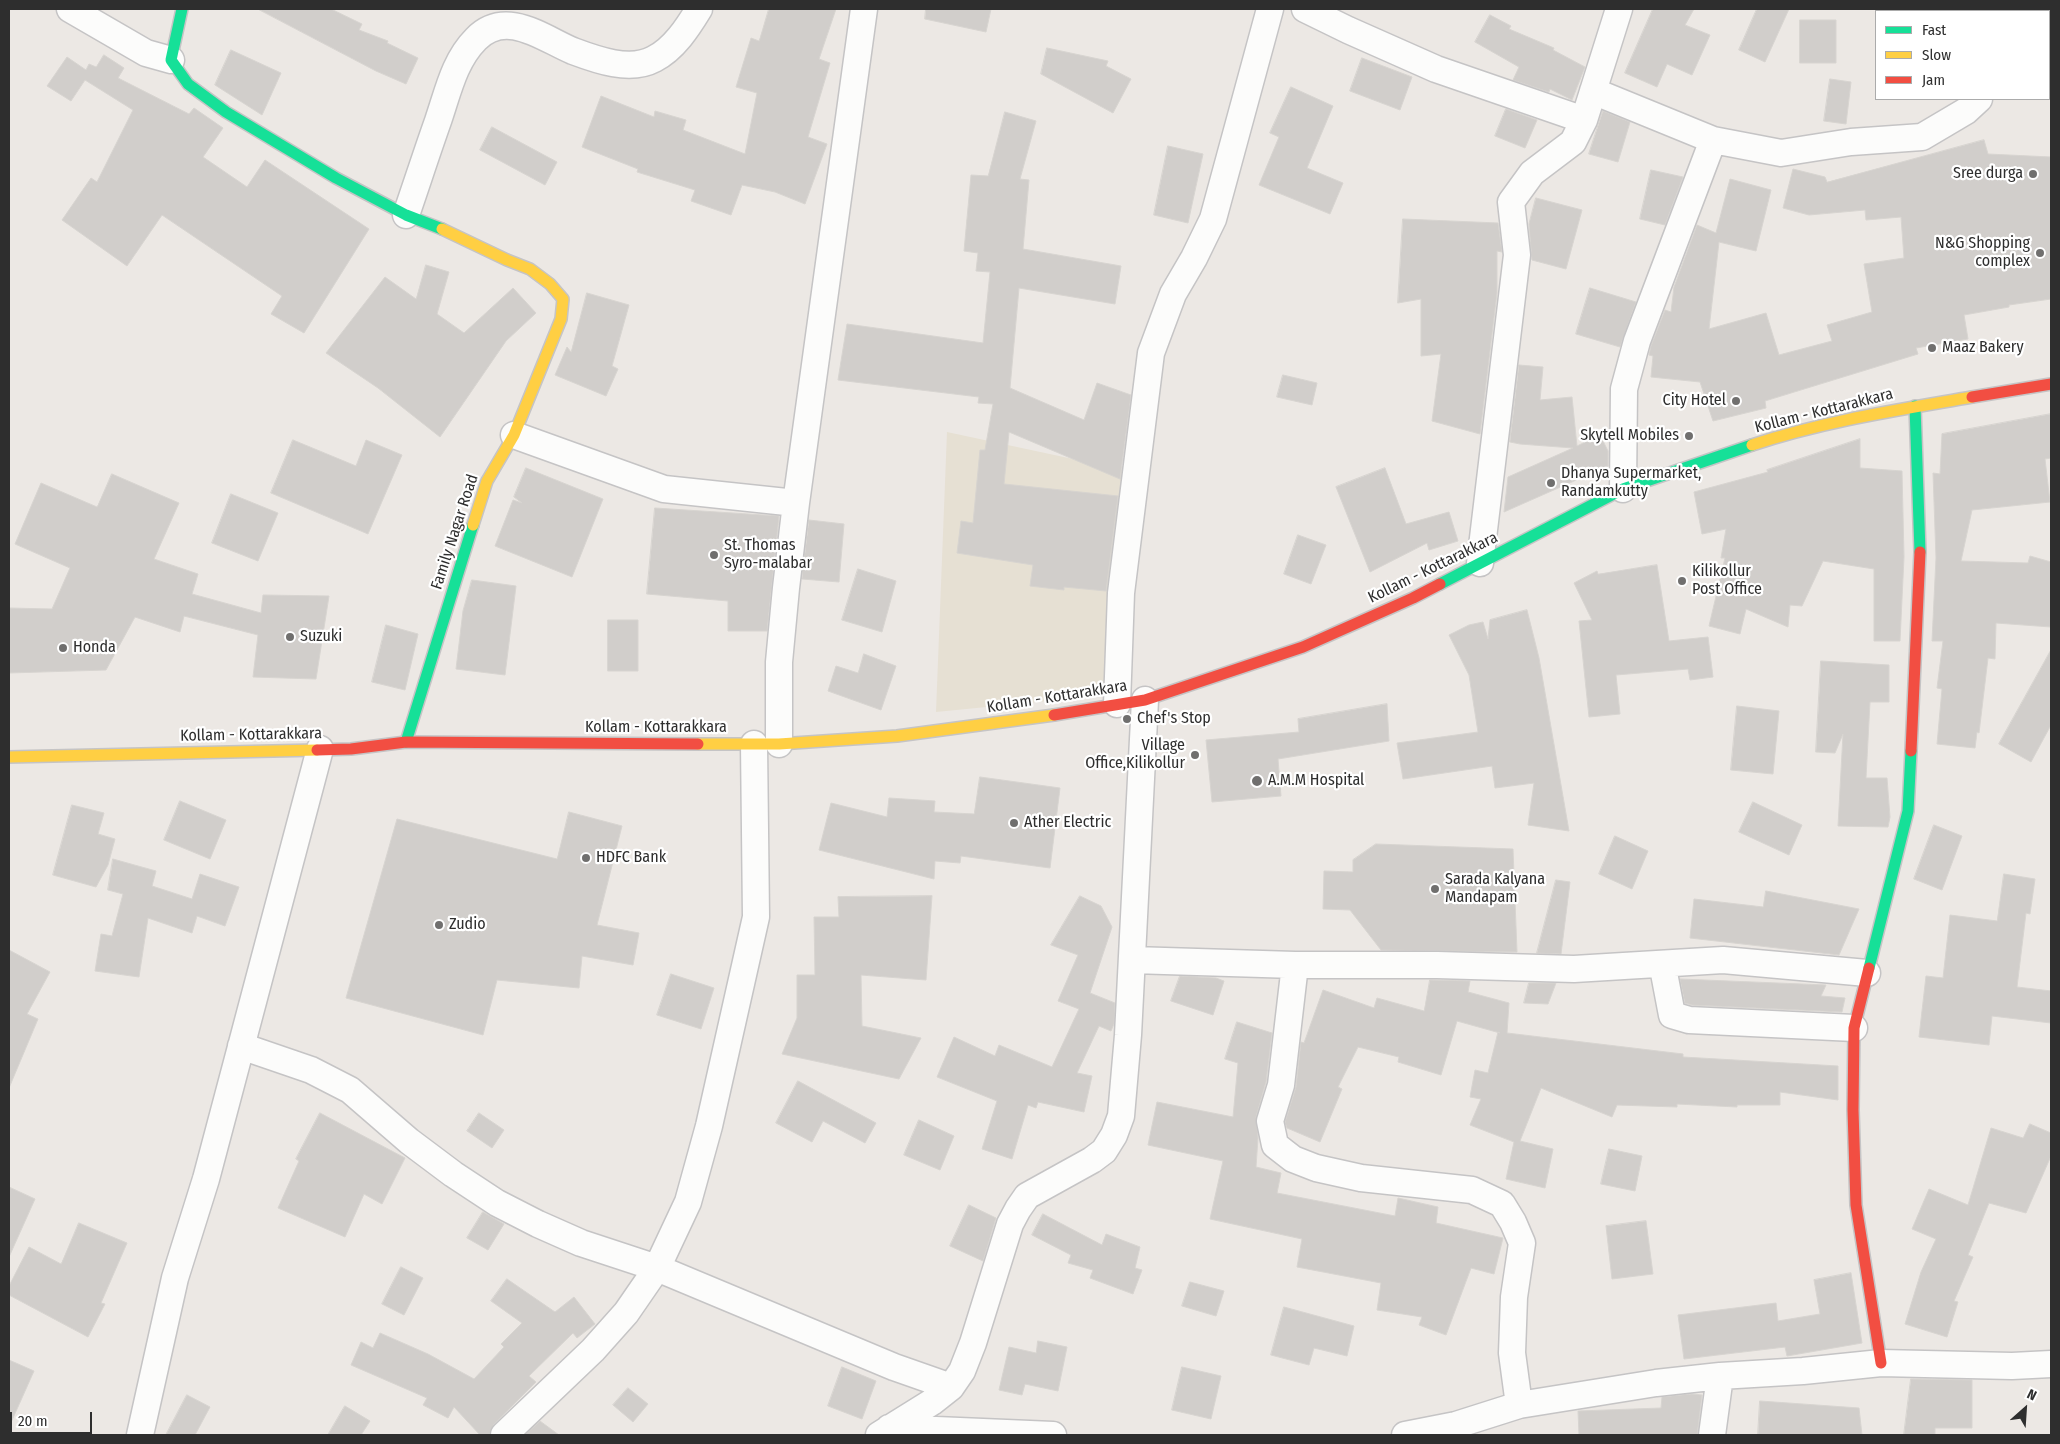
<!DOCTYPE html>
<style>
body{margin:0}
#map{position:relative;width:2060px;height:1444px;overflow:hidden;background:#ece8e4;font-family:"Fira Sans Condensed",sans-serif}
canvas{display:block}
.frame{position:absolute;inset:0;border:10px solid #2e2e2e;pointer-events:none}
.legend{position:absolute;left:1875px;top:10px;width:175px;height:90px;box-sizing:border-box;background:#fff;border:1px solid #ababab;margin:0;padding:6px 9px;list-style:none;font-size:15px;color:#2e2e2e}
.legend li{display:flex;align-items:center;gap:10px;height:25px}
.legend b{width:25px;border:1px solid #ababab}
.north{position:absolute;left:2000px;top:1384px;width:50px;height:50px;-webkit-text-stroke:4px #fff;paint-order:stroke;rotate:26deg;font-size:14px;font-weight:700;line-height:20px;text-align:center;color:#2e2e2e}
.north::after{content:'';display:block;margin:auto;width:18px;height:22px;background:#2e2e2e;clip-path:polygon(50% 0,100% 100%,50% 72%,0 100%)}
.scale{position:absolute;left:10px;top:1412px;width:82px;height:22px;box-sizing:border-box;border:2px solid #2e2e2e;border-top:0;padding-left:6px;font-size:15px;line-height:18px;white-space:nowrap;color:#2e2e2e;-webkit-text-stroke:4px #fff;paint-order:stroke}
</style>
<div id="map">
<canvas width="2060" height="1444"></canvas>
<div class="frame"></div>
<ul class="legend">
<li><b style="height:6px;background:#16e098"></b>Fast</li>
<li><b style="height:6px;background:#ffcf43"></b>Slow</li>
<li><b style="height:6px;background:#f24e42"></b>Jam</li>
</ul>
<div class="north">N</div>
<div class="scale">20 m</div>
</div>
<script>
const ctx = document.querySelector('canvas').getContext('2d');
ctx.lineJoin = 'round';
function paint(path, color) {
  ctx.fillStyle = color;
  ctx.fill(path, 'evenodd');
}
function trace(path, color, width, dash) {
  ctx.strokeStyle = color;
  ctx.lineWidth = width;
  ctx.lineCap = dash ? 'butt' : 'round';
  ctx.setLineDash(dash || []);
  ctx.stroke(path);
}
function drawText(font, color, halo, rows, align = 'center') {
  ctx.font = font + ' "Fira Sans Condensed",sans-serif';
  ctx.lineWidth = 4.5;
  ctx.setLineDash([]);
  ctx.textBaseline = 'middle';
  ctx.strokeStyle = halo;
  ctx.fillStyle = color;
  for (const [text, x, y, turn = 0] of rows) {
    ctx.save();
    ctx.translate(x, y);
    ctx.rotate((+turn || 0) * Math.PI / 180);
    ctx.textAlign = isNaN(turn) ? turn : align;
    if (halo) ctx.strokeText(text, 0, 0);
    ctx.fillText(text, 0, 0);
    ctx.restore();
  }
}
paint(new Path2D(`
 M 947,432 L 1129,471 L 1108,695 L 936,712 Z`), '#e6e0d3');
const building = new Path2D(`
 M 258,9 L 331,9 L 362,24 L 359,30 L 388,41 L 387,43 L 418,58 L 406,84 L 376,71 Z
 M 769,9 L 836,9 L 819,59 L 830,63 L 808,137 L 827,144 L 805,204 L 775,192 L 742,185 L 731,215 L 691,201 L 695,190 L 637,172 L 638,169 L 582,147 L 601,96 L 654,117 L 655,111 L 686,120 L 683,130 L 745,154 L 757,93 L 736,87 L 751,38 L 759,41 Z
 M 926,9 L 991,9 L 986,32 L 925,19 Z
 M 1653,9 L 1694,9 L 1685,25 L 1710,35 L 1692,75 L 1667,64 L 1657,87 L 1625,73 Z
 M 1757,9 L 1789,9 L 1765,62 L 1739,50 Z
 M 1490,15 L 1511,26 L 1509,29 L 1554,48 L 1553,50 L 1585,67 L 1572,100 L 1550,89 L 1549,92 L 1513,80 L 1519,67 L 1475,42 Z
 M 1800,20 L 1836,20 L 1836,63 L 1800,63 Z
 M 1047,48 L 1108,61 L 1106,66 L 1131,79 L 1113,113 L 1041,74 Z
 M 231,50 L 281,73 L 262,115 L 215,85 Z
 M 104,55 L 124,68 L 118,78 L 189,114 L 194,108 L 223,128 L 203,157 L 247,187 L 265,160 L 369,229 L 304,333 L 271,314 L 282,296 L 162,215 L 127,266 L 62,220 L 91,178 L 97,182 L 133,110 L 85,80 L 71,101 L 47,86 L 67,57 L 86,70 L 89,64 L 96,67 Z
 M 1362,58 L 1412,77 L 1400,110 L 1350,91 Z
 M 1830,79 L 1851,82 L 1846,124 L 1824,121 Z
 M 1291,87 L 1333,106 L 1307,168 L 1343,183 L 1330,214 L 1259,185 L 1279,137 L 1270,133 Z
 M 1506,109 L 1537,120 L 1525,148 L 1495,136 Z
 M 1603,111 L 1630,122 L 1618,162 L 1589,154 Z
 M 1005,112 L 1036,121 L 1020,179 L 1029,180 L 1023,249 L 1121,266 L 1115,304 L 1019,288 L 1010,388 L 1084,420 L 1097,383 L 1131,395 L 1120,479 L 1009,432 L 1004,484 L 1118,496 L 1106,591 L 1064,587 L 1064,590 L 1030,586 L 1033,565 L 957,553 L 961,521 L 973,523 L 980,450 L 985,450 L 993,404 L 978,403 L 979,397 L 838,380 L 847,324 L 983,343 L 990,272 L 976,271 L 978,253 L 964,251 L 971,175 L 988,176 Z
 M 492,127 L 557,162 L 545,185 L 480,150 Z
 M 1984,140 L 1988,154 L 2051,157 L 2051,299 L 2009,305 L 2009,307 L 1964,315 L 1968,339 L 1916,348 L 1918,354 L 1765,401 L 1766,408 L 1713,421 L 1700,382 L 1651,377 L 1653,356 L 1649,355 L 1651,346 L 1665,310 L 1671,312 L 1674,287 L 1697,225 L 1716,233 L 1730,179 L 1771,190 L 1756,251 L 1719,242 L 1709,329 L 1766,313 L 1779,355 L 1832,341 L 1827,325 L 1872,312 L 1864,264 L 1904,258 L 1901,217 L 1866,220 L 1865,210 L 1809,215 L 1783,208 L 1793,169 L 1825,177 L 1827,182 Z
 M 1168,146 L 1203,154 L 1188,223 L 1154,215 Z
 M 1651,170 L 1683,177 L 1665,225 L 1640,219 Z
 M 1536,198 L 1582,210 L 1566,269 L 1532,260 L 1529,224 Z
 M 1403,219 L 1498,223 L 1502,252 L 1497,251 L 1497,293 L 1480,434 L 1432,421 L 1441,354 L 1421,356 L 1421,299 L 1398,303 Z
 M 426,265 L 449,272 L 437,314 L 464,333 L 513,288 L 536,313 L 506,341 L 440,437 L 378,388 L 326,353 L 385,277 L 416,299 Z
 M 1590,288 L 1636,302 L 1620,347 L 1576,334 Z
 M 587,293 L 629,305 L 612,366 L 618,369 L 606,396 L 555,375 L 567,347 L 571,352 Z
 M 1519,365 L 1543,367 L 1540,400 L 1572,397 L 1577,446 L 1600,435 L 1608,451 L 1608,466 L 1504,512 L 1508,477 L 1573,448 L 1520,444 L 1510,442 Z
 M 1283,375 L 1317,383 L 1312,405 L 1277,397 Z
 M 2051,414 L 2051,458 L 2045,459 L 2050,502 L 1972,510 L 1961,561 L 2028,563 L 2030,556 L 2051,562 L 2051,627 L 1996,623 L 1995,659 L 1988,658 L 1979,733 L 1977,732 L 1975,748 L 1937,744 L 1942,689 L 1937,688 L 1943,641 L 1932,641 L 1936,558 L 1933,473 L 1940,474 L 1942,434 Z
 M 1860,439 L 1860,468 L 1902,471 L 1904,557 L 1900,641 L 1874,641 L 1874,569 L 1823,561 L 1802,606 L 1790,605 L 1788,627 L 1746,609 L 1740,634 L 1709,626 L 1725,558 L 1721,558 L 1726,529 L 1702,534 L 1694,492 L 1768,472 L 1767,470 Z
 M 293,440 L 356,466 L 366,440 L 402,455 L 368,534 L 271,493 Z
 M 526,468 L 603,499 L 572,577 L 495,546 L 513,500 L 522,503 L 514,497 Z
 M 1385,468 L 1406,524 L 1449,512 L 1458,541 L 1429,550 L 1427,543 L 1370,572 L 1336,487 Z
 M 112,474 L 179,503 L 154,559 L 198,574 L 192,594 L 261,613 L 263,595 L 329,596 L 316,679 L 253,677 L 258,635 L 184,616 L 180,632 L 135,617 L 106,670 L 9,673 L 9,608 L 52,609 L 70,568 L 15,544 L 41,483 L 97,507 Z
 M 231,494 L 278,513 L 258,561 L 212,543 Z
 M 655,508 L 779,516 L 767,631 L 728,631 L 728,601 L 647,594 Z
 M 809,520 L 844,524 L 839,582 L 802,579 Z
 M 1298,535 L 1326,545 L 1311,584 L 1284,574 Z
 M 1657,565 L 1669,641 L 1708,637 L 1713,677 L 1690,680 L 1688,669 L 1616,675 L 1620,714 L 1589,717 L 1579,621 L 1592,620 L 1574,583 L 1597,571 L 1598,574 Z
 M 858,569 L 896,581 L 882,632 L 842,620 Z
 M 472,580 L 516,586 L 505,675 L 456,669 L 463,611 Z
 M 1527,610 L 1539,658 L 1569,831 L 1528,825 L 1534,783 L 1495,788 L 1492,766 L 1403,779 L 1397,743 L 1478,732 L 1469,675 L 1449,635 L 1469,625 L 1483,622 L 1488,639 L 1490,620 Z
 M 608,620 L 638,620 L 638,671 L 608,671 Z
 M 386,625 L 418,634 L 405,690 L 372,682 Z
 M 2051,650 L 2051,725 L 2031,762 L 1999,744 Z
 M 864,654 L 896,666 L 881,710 L 828,691 L 836,666 L 858,673 Z
 M 1821,661 L 1889,665 L 1889,702 L 1870,702 L 1866,778 L 1887,778 L 1890,817 L 1888,827 L 1838,826 L 1843,734 L 1835,753 L 1816,752 Z
 M 1387,704 L 1389,741 L 1278,759 L 1281,796 L 1212,802 L 1206,740 L 1299,732 L 1298,719 Z
 M 1737,706 L 1779,711 L 1773,774 L 1731,770 Z
 M 980,777 L 1060,788 L 1050,868 L 961,856 L 960,863 L 935,861 L 934,879 L 819,850 L 831,803 L 887,817 L 889,798 L 935,801 L 934,812 L 974,814 Z
 M 180,801 L 226,820 L 210,859 L 164,840 Z
 M 1753,802 L 1802,825 L 1789,855 L 1739,832 Z
 M 72,805 L 104,813 L 98,834 L 115,839 L 108,865 L 96,887 L 53,875 Z
 M 569,812 L 622,826 L 597,925 L 639,933 L 633,965 L 582,956 L 579,988 L 497,980 L 483,1035 L 346,998 L 397,819 L 557,859 Z
 M 1934,825 L 1962,836 L 1942,890 L 1914,879 Z
 M 1615,836 L 1648,851 L 1632,889 L 1599,874 Z
 M 1376,844 L 1513,849 L 1517,952 L 1381,950 L 1350,910 L 1323,909 L 1324,871 L 1353,872 L 1353,860 Z
 M 113,859 L 156,871 L 152,886 L 192,899 L 200,874 L 239,887 L 225,926 L 197,916 L 192,933 L 148,918 L 139,977 L 95,971 L 101,934 L 112,936 L 123,894 L 108,890 Z
 M 2004,874 L 2035,879 L 2030,914 L 2026,913 L 2017,987 L 2051,991 L 2051,1023 L 1992,1016 L 1989,1045 L 1919,1037 L 1926,976 L 1943,978 L 1950,915 L 1997,921 Z
 M 1556,880 L 1570,882 L 1561,954 L 1537,953 Z
 M 1766,891 L 1859,909 L 1839,955 L 1690,938 L 1694,899 L 1763,907 Z
 M 932,896 L 926,980 L 861,975 L 862,1026 L 921,1038 L 899,1079 L 782,1054 L 797,1018 L 797,975 L 815,975 L 814,917 L 839,917 L 838,897 Z
 M 1080,896 L 1101,906 L 1112,927 L 1090,993 L 1115,1003 L 1114,1024 L 1111,1031 L 1099,1026 L 1077,1073 L 1092,1076 L 1084,1112 L 1038,1102 L 1036,1108 L 1028,1105 L 1012,1159 L 982,1149 L 997,1101 L 937,1077 L 954,1037 L 995,1056 L 999,1045 L 1052,1067 L 1079,1009 L 1058,1001 L 1078,955 L 1051,945 Z
 M 9,950 L 50,972 L 27,1014 L 38,1019 L 9,1088 Z
 M 671,974 L 714,988 L 701,1029 L 657,1015 Z
 M 1180,976 L 1216,978 L 1224,981 L 1213,1015 L 1171,1001 Z
 M 1680,979 L 1826,985 L 1821,996 L 1845,998 L 1842,1012 L 1692,1005 L 1685,1003 Z
 M 1430,980 L 1470,981 L 1468,992 L 1509,1003 L 1507,1033 L 1683,1054 L 1683,1057 L 1838,1066 L 1838,1100 L 1780,1092 L 1780,1105 L 1737,1105 L 1737,1107 L 1677,1104 L 1677,1107 L 1617,1105 L 1612,1117 L 1541,1088 L 1520,1141 L 1553,1149 L 1545,1188 L 1506,1179 L 1514,1142 L 1470,1125 L 1481,1099 L 1470,1097 L 1475,1070 L 1488,1073 L 1498,1032 L 1500,1033 L 1457,1021 L 1441,1075 L 1398,1062 L 1399,1057 L 1358,1047 L 1338,1087 L 1342,1089 L 1320,1142 L 1287,1128 L 1285,1122 L 1296,1087 L 1301,1042 L 1304,1043 L 1323,990 L 1374,1008 L 1377,998 L 1424,1011 Z
 M 1529,983 L 1556,983 L 1548,1004 L 1524,1003 Z
 M 1237,1022 L 1272,1033 L 1266,1082 L 1256,1117 L 1258,1138 L 1256,1167 L 1281,1173 L 1277,1193 L 1395,1216 L 1398,1198 L 1438,1207 L 1436,1223 L 1503,1238 L 1494,1274 L 1471,1268 L 1446,1335 L 1419,1325 L 1422,1317 L 1377,1310 L 1381,1283 L 1297,1267 L 1302,1239 L 1210,1219 L 1223,1161 L 1148,1145 L 1157,1102 L 1233,1117 L 1238,1063 L 1225,1059 Z
 M 798,1081 L 876,1123 L 865,1143 L 823,1121 L 812,1142 L 776,1123 Z
 M 320,1113 L 405,1158 L 382,1204 L 364,1194 L 345,1237 L 278,1208 L 299,1161 L 296,1159 Z
 M 479,1113 L 504,1130 L 492,1148 L 467,1131 Z
 M 919,1120 L 954,1136 L 940,1170 L 904,1155 Z
 M 2030,1124 L 2051,1133 L 2051,1156 L 2026,1213 L 1989,1203 L 1968,1255 L 1973,1257 L 1954,1301 L 1958,1302 L 1947,1337 L 1905,1324 L 1921,1272 L 1936,1239 L 1912,1229 L 1929,1189 L 1968,1205 L 1991,1128 L 2023,1138 Z
 M 1609,1149 L 1642,1156 L 1635,1191 L 1601,1184 Z
 M 9,1187 L 35,1199 L 9,1257 Z
 M 969,1205 L 996,1218 L 983,1261 L 950,1246 Z
 M 483,1212 L 504,1224 L 488,1250 L 467,1238 Z
 M 1043,1214 L 1102,1245 L 1106,1234 L 1140,1247 L 1135,1268 L 1142,1270 L 1133,1294 L 1090,1278 L 1093,1270 L 1068,1263 L 1071,1255 L 1032,1235 Z
 M 1646,1221 L 1653,1274 L 1612,1279 L 1606,1226 Z
 M 79,1223 L 127,1243 L 101,1303 L 105,1304 L 88,1337 L 9,1295 L 9,1286 L 29,1247 L 61,1264 Z
 M 401,1267 L 423,1278 L 404,1315 L 382,1304 Z
 M 1851,1273 L 1862,1343 L 1787,1356 L 1785,1347 L 1684,1359 L 1678,1315 L 1776,1303 L 1778,1321 L 1820,1314 L 1814,1280 Z
 M 507,1279 L 555,1312 L 574,1297 L 595,1324 L 577,1338 L 573,1333 L 529,1376 L 536,1382 L 494,1424 L 489,1435 L 480,1435 L 454,1407 L 448,1418 L 423,1405 L 427,1398 L 351,1365 L 361,1342 L 373,1348 L 380,1333 L 428,1354 L 474,1379 L 504,1347 L 501,1344 L 522,1323 L 491,1301 Z
 M 1190,1282 L 1224,1291 L 1216,1316 L 1182,1306 Z
 M 1284,1307 L 1354,1326 L 1347,1356 L 1314,1348 L 1309,1365 L 1271,1355 Z
 M 1038,1341 L 1067,1347 L 1058,1391 L 1025,1384 L 1022,1395 L 999,1390 L 1009,1347 L 1036,1353 Z
 M 9,1360 L 34,1371 L 9,1427 Z
 M 842,1367 L 876,1381 L 862,1419 L 828,1406 Z
 M 1182,1367 L 1221,1376 L 1211,1419 L 1172,1410 Z
 M 1911,1379 L 1972,1380 L 1972,1428 L 1935,1428 L 1935,1435 L 1904,1435 Z
 M 628,1388 L 648,1404 L 633,1422 L 613,1405 Z
 M 1692,1394 L 1702,1395 L 1697,1435 L 1579,1435 L 1578,1411 L 1661,1408 L 1662,1397 Z
 M 187,1395 L 210,1407 L 195,1435 L 166,1435 Z
 M 1760,1401 L 1859,1408 L 1862,1435 L 1758,1435 Z
 M 345,1406 L 370,1421 L 361,1435 L 328,1435 Z
 M 540,1421 L 559,1435 L 525,1435 Z`);
paint(building, '#d1cecb');
trace(building, '#d7d4d0', 1);
const street = new Path2D(`
 M 70,9 L 146,53 L 171,60
 M 1305,9 L 1348,30 L 1436,69 L 1584,120
 M 2049,67 L 2051,66
 M 1593,91 L 1713,140 L 1781,153 L 1851,142 L 1922,137 L 1966,111 L 1979,99
 M 406,215 C 417,183 427,152 438,121 C 448,92 454,61 476,39 C 506,8 544,39 573,51 C 597,60 630,72 654,59 C 674,49 688,27 699,9
 M 514,435 L 664,489 L 796,503 L 786,588 L 779,662 L 779,744
 M 1623,489 L 1624,389 L 1637,341 L 1713,140
 M 796,503 L 864,9
 M 1480,563 L 1517,255 L 1511,202 L 1532,173 L 1573,142 L 1584,120 L 1619,9
 M 1117,704 L 1121,593 L 1151,353 L 1173,294 L 1194,258 L 1213,219 L 1270,9
 M 1132,960 L 1295,965 L 1437,965 L 1574,969 L 1723,960 L 1867,973
 M 1295,965 L 1281,1085 L 1270,1121 L 1275,1145 L 1293,1159 L 1316,1168 L 1361,1178 L 1472,1190 L 1502,1204 L 1513,1222 L 1522,1243 L 1514,1297 L 1512,1353 L 1519,1405
 M 1664,973 L 1672,1015 L 1689,1020 L 1854,1028
 M 241,1046 L 311,1070 L 350,1090 L 409,1141 L 453,1174 L 497,1203 L 538,1224 L 581,1243 L 657,1268 L 894,1367 L 951,1387
 M 889,1428 L 1053,1435
 M 140,1435 L 175,1278 L 206,1179 L 320,749
 M 504,1435 L 593,1350 L 626,1313 L 657,1268 L 688,1202 L 709,1126 L 756,917 L 754,744
 M 879,1435 L 932,1402 L 951,1387 L 962,1371 L 973,1343 L 1010,1224 L 1018,1209 L 1027,1196 L 1092,1160 L 1104,1151 L 1114,1135 L 1121,1116 L 1128,1035 L 1145,700
 M 1405,1435 L 1456,1425 L 1519,1405 L 1656,1383 L 1720,1376 L 1803,1371 L 1881,1363 L 2012,1366 L 2051,1364
 M 1712,1435 L 1720,1376`);
const fast = new Path2D(`
 M 182,9 L 171,60 L 188,84 L 226,112 L 336,178 L 406,215 L 442,229
 M 1915,406 L 1920,552
 M 1440,584 L 1623,489 L 1752,445
 M 406,742 L 473,525
 M 1869,968 L 1908,811 L 1911,751`);
const slow = new Path2D(`
 M 442,229 L 507,260 L 530,269 L 550,284 L 563,299 L 561,319 L 514,435 L 487,481 L 473,525
 M 1752,445 C 1824,421 1898,410 1972,397
 M 698,744 L 779,744 L 897,736 L 1054,715
 M 9,757 L 317,750`);
const jam = new Path2D(`
 M 1972,397 L 2051,384
 M 1054,715 L 1145,700 L 1303,647 L 1413,598 L 1440,584
 M 317,750 L 351,749 L 406,742 L 698,744
 M 1911,751 L 1920,552
 M 1869,968 L 1854,1028 L 1853,1110 L 1856,1205 L 1881,1363`);
trace(street, '#c5c4c5', 29);
trace(fast, '#c5c4c5', 14);
trace(slow, '#c5c4c5', 14);
trace(jam, '#c5c4c5', 14);
trace(street, '#fcfcfb', 26);
trace(fast, '#16e098', 11);
trace(slow, '#ffcf43', 11);
trace(jam, '#f24e42', 11);
for (const [x, y, r, color] of [
 [2033,174,5,"#706f6e"],
 [2040,253,5,"#706f6e"],
 [1932,348,5,"#706f6e"],
 [1736,401,5,"#706f6e"],
 [1689,436,5,"#706f6e"],
 [1551,483,5,"#706f6e"],
 [714,555,5,"#706f6e"],
 [1682,581,5,"#706f6e"],
 [290,637,5,"#706f6e"],
 [63,648,5,"#706f6e"],
 [1127,719,5,"#706f6e"],
 [1195,755,5,"#706f6e"],
 [1257,781,6,"#706f6e"],
 [1014,823,5,"#706f6e"],
 [586,858,5,"#706f6e"],
 [1435,889,5,"#706f6e"],
 [439,925,5,"#706f6e"]
]) {
  const dot = new Path2D();
  dot.arc(x, y, r, 0, 2 * Math.PI);
  ctx.fillStyle = color;
  ctx.fill(dot);
  trace(dot, '#fff', 2);
}
drawText('16px', '#2e2e2e', '#fff', [
 ["Sree durga",2023,174,"right"],
 ["N&G Shopping",2030,244,"right"],
 ["complex",2030,262,"right"],
 ["Maaz Bakery",1942,348],
 ["City Hotel",1726,401,"right"],
 ["Skytell Mobiles",1679,436,"right"],
 ["Dhanya Supermarket,",1561,474],
 ["Randamkutty",1561,492],
 ["St. Thomas",724,546],
 ["Syro-malabar",724,564],
 ["Kilikollur",1692,572],
 ["Post Office",1692,590],
 ["Suzuki",300,637],
 ["Honda",73,648],
 ["Chef's Stop",1137,719],
 ["Village",1185,746,"right"],
 ["Office,Kilikollur",1185,764,"right"],
 ["A.M.M Hospital",1268,781],
 ["Ather Electric",1024,823],
 ["HDFC Bank",596,858],
 ["Sarada Kalyana",1445,880],
 ["Mandapam",1445,898],
 ["Zudio",449,925]
], 'left');
drawText('16px', '#2e2e2e', '#fff', [
 ["Kollam - Kottarakkara",1824,411,-14],
 ["Family Nagar Road",455,532,-72],
 ["Kollam - Kottarakkara",1433,568,-26],
 ["Kollam - Kottarakkara",1057,697,-9],
 ["Kollam - Kottarakkara",656,728],
 ["Kollam - Kottarakkara",251,735,-1]
]);
</script>
